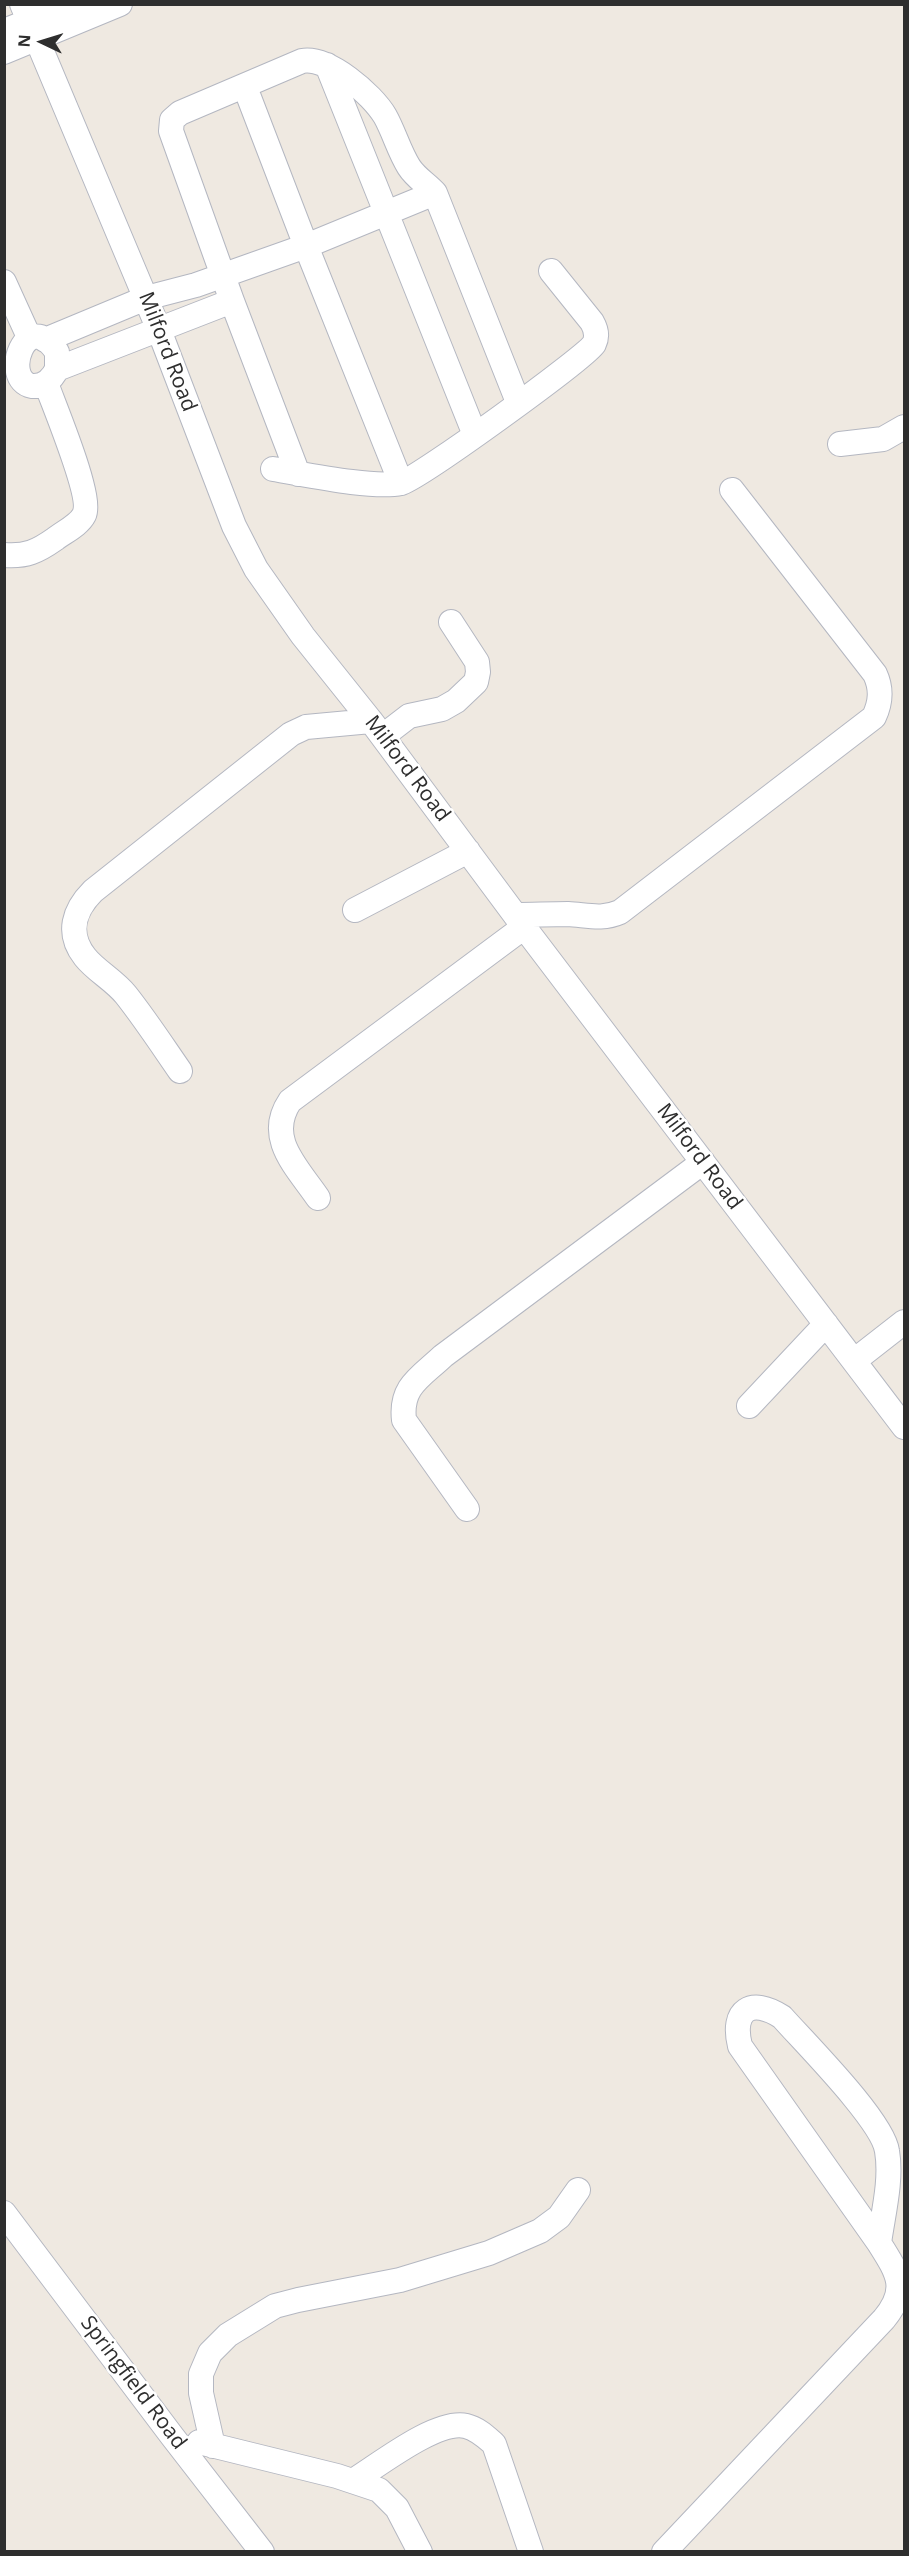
<!DOCTYPE html>
<style>
body{margin:0}
#map{position:relative;width:909px;height:2556px;overflow:hidden;background:#efe9e1;font-family:"Open Sans",sans-serif}
canvas{display:block}
.frame{position:absolute;inset:0;border:6px solid #2e2e2e;pointer-events:none}
.north{position:absolute;left:12px;top:12px;width:60px;height:60px;-webkit-text-stroke:4px #fff;paint-order:stroke;rotate:274deg;font-size:16px;font-weight:700;line-height:24px;text-align:center;color:#2e2e2e}
.north::after{content:'';display:block;margin:auto;width:21px;height:27px;background:#2e2e2e;clip-path:polygon(50% 0,100% 100%,50% 72%,0 100%)}
</style>
<div id="map">
<canvas width="909" height="2556"></canvas>
<div class="frame"></div>
<div class="north">N</div>
</div>
<script>
const ctx = document.querySelector('canvas').getContext('2d');
ctx.lineJoin = 'round';
function trace(path, color, width, dash) {
  ctx.strokeStyle = color;
  ctx.lineWidth = width;
  ctx.lineCap = dash ? 'butt' : 'round';
  ctx.setLineDash(dash || []);
  ctx.stroke(path);
}
function drawText(font, color, halo, rows, align = 'center') {
  ctx.font = font + ' "Open Sans",sans-serif';
  ctx.lineWidth = 5;
  ctx.setLineDash([]);
  ctx.textBaseline = 'middle';
  ctx.strokeStyle = halo;
  ctx.fillStyle = color;
  for (const [text, x, y, turn = 0] of rows) {
    ctx.save();
    ctx.translate(x, y);
    ctx.rotate((+turn || 0) * Math.PI / 180);
    ctx.textAlign = isNaN(turn) ? turn : align;
    if (halo) ctx.strokeText(text, 0, 0);
    ctx.fillText(text, 0, 0);
    ctx.restore();
  }
}
const minor = new Path2D(`
 M 22,4 L 159,330 L 234,526 L 256,569 L 303,636 L 371,721 L 524,927 L 904,1427
 M 4,31 L 72,4
 M 4,52 L 120,4
 M 327,65 L 475,435
 M 245,87 L 306,246 L 401,483
 M 4,282 L 29,337
 M 45,340 L 146,298 L 196,285 L 306,246 L 435,193
 M 57,369 L 57,352 C 26,305 0,380 32,386 C 44,387 52,379 57,369 L 232,301
 M 840,444 L 883,439 L 904,427
 M 273,469 C 304,474 372,489 401,483 C 418,479 585,358 594,344 C 598,336 596,329 592,322 L 551,271
 M 298,474 L 232,301 L 171,131 L 172,120 L 180,113 L 302,61 C 328,56 372,94 385,116 C 394,132 399,151 409,167 C 416,178 427,184 435,193 L 518,402
 M 4,555 C 26,557 38,551 55,539 C 64,532 79,525 84,515 C 93,497 54,406 46,383
 M 383,736 L 409,716 L 442,709 L 456,701 L 476,682 L 478,672 L 477,662 L 451,622
 M 355,910 L 468,851
 M 515,915 C 532,915 550,914 568,914 C 587,915 602,920 620,912 L 874,717 C 881,702 882,689 875,674 L 732,490
 M 180,1071 C 162,1045 145,1019 126,995 C 114,980 96,971 85,957 C 66,933 74,910 93,891 L 291,734 L 306,727 L 371,721
 M 318,1198 C 297,1167 265,1138 290,1101 L 524,927
 M 854,1361 L 904,1322
 M 749,1406 L 826,1324
 M 467,1509 L 404,1420 C 400,1386 421,1377 443,1356 L 703,1162
 M 4,2213 L 172,2436 L 262,2552
 M 199,2442 L 337,2476 L 379,2490 L 397,2508 L 420,2552
 M 213,2446 L 201,2393 L 201,2374 L 210,2353 L 228,2335 L 275,2306 L 298,2300 L 400,2280 L 489,2253 L 540,2231 L 559,2217 L 578,2190
 M 353,2481 C 379,2465 437,2419 466,2426 C 478,2429 486,2437 494,2444 L 531,2552
 M 664,2552 L 884,2319 C 909,2289 898,2273 879,2243 L 740,2046 C 731,2010 751,1997 782,2017 C 805,2043 883,2121 887,2151 C 892,2180 883,2214 879,2243`);
trace(minor, '#b4b7c1', 26);
trace(minor, '#fff', 24);
drawText('21px', '#2e2e2e', '#fff', [
 ["Milford Road",167,352,69],
 ["Milford Road",407,769,53],
 ["Milford Road",699,1157,53],
 ["Springfield Road",133,2383,53]
]);
</script>
